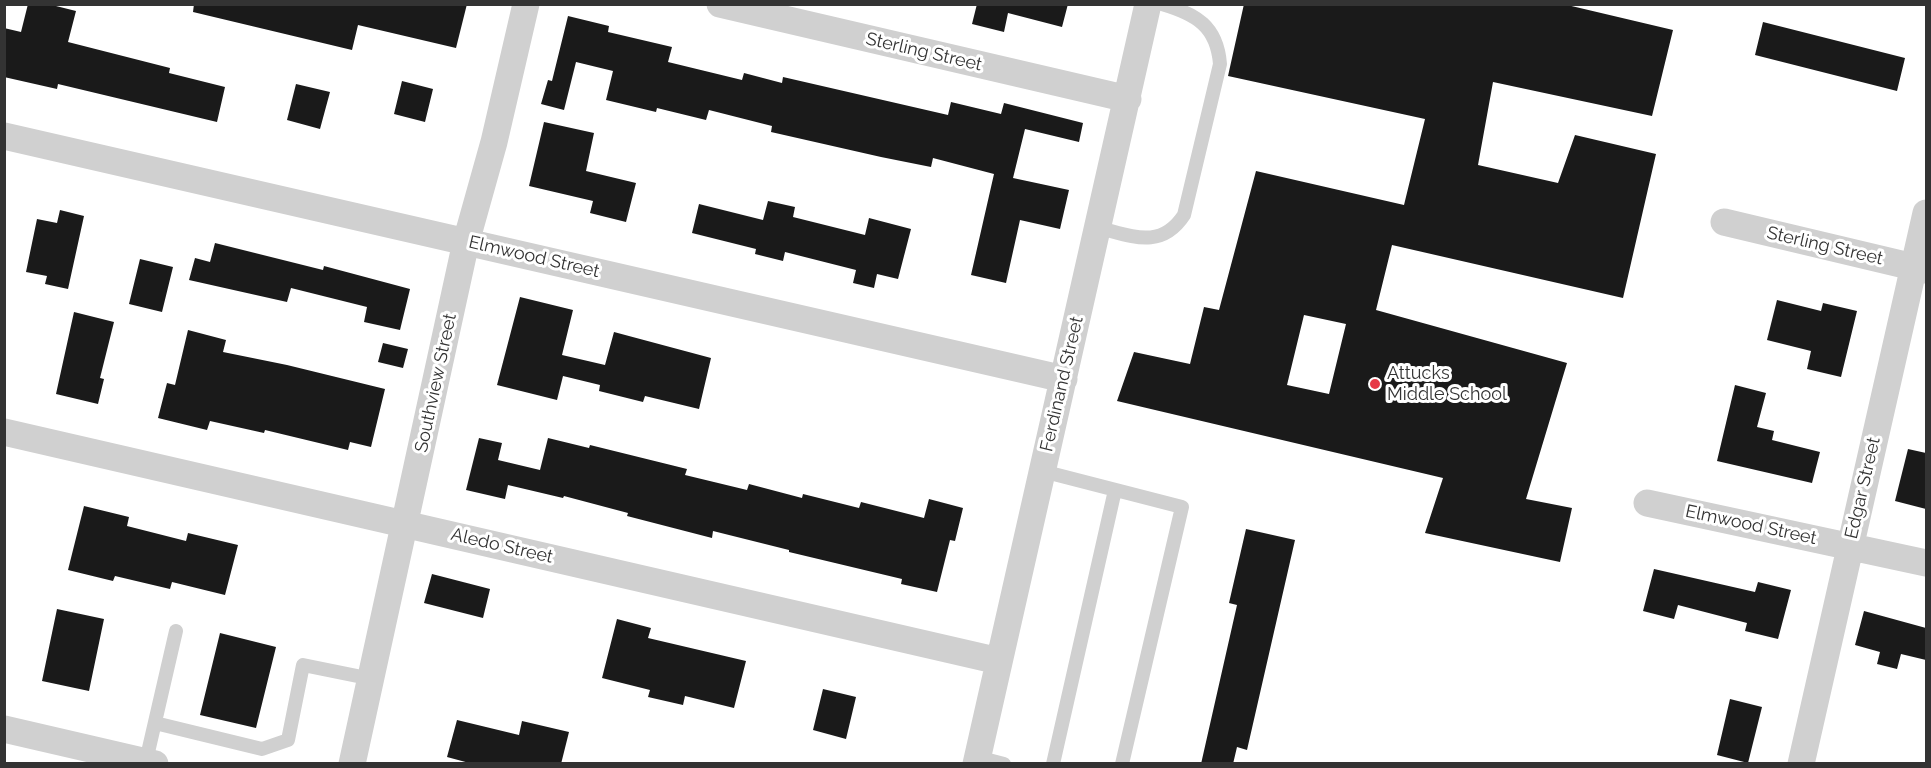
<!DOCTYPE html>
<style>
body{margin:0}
#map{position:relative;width:1931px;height:768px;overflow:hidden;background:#fff;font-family:Raleway,sans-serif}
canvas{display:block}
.frame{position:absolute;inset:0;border:6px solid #333;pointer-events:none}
</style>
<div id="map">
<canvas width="1931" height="768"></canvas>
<div class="frame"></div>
</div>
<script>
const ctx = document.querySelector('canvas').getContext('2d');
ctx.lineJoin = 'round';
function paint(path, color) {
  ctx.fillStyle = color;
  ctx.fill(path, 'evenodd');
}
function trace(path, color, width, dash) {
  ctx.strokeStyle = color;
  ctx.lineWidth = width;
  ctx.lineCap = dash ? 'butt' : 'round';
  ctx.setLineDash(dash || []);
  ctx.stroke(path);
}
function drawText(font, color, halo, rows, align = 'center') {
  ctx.font = font + ' Raleway,sans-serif';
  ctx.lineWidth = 6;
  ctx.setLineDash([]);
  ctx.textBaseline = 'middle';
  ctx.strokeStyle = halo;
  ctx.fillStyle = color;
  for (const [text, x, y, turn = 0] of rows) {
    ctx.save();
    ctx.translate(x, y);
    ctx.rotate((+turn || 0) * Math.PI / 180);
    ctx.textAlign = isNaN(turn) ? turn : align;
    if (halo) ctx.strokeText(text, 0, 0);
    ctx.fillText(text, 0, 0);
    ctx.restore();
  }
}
paint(new Path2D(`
 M 28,4 L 48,4 L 76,11 L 68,42 L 170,68 L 169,73 L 225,87 L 217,122 L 58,84 L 57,89 L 4,77 L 4,28 L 21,32 Z
 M 194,4 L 467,4 L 456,48 L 358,25 L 352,50 L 193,12 Z
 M 977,4 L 1068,4 L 1062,27 L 1008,13 L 1004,32 L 972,24 Z
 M 1244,4 L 1563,4 L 1673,30 L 1652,116 L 1493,82 L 1478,165 L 1558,183 L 1575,135 L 1656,154 L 1623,298 L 1392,245 L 1376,310 L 1567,363 L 1526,499 L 1572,508 L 1560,562 L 1425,533 L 1443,478 L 1117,401 L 1134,352 L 1190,364 L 1204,307 L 1219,310 L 1256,171 L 1404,205 L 1425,119 L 1228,76 ZM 1304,315 L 1346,324 L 1329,394 L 1287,385 Z
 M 568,16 L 609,26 L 608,32 L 672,47 L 668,62 L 742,80 L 744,73 L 782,83 L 783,77 L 948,115 L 951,102 L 1001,114 L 1004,103 L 1083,123 L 1079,142 L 1025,129 L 1013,178 L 1069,190 L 1060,229 L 1020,220 L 1006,283 L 971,275 L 994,174 L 933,158 L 931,167 L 881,157 L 771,132 L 772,126 L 709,110 L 706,120 L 657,108 L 656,112 L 606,100 L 613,71 L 576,62 L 564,110 L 541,104 L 548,80 L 552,81 Z
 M 1763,22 L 1905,58 L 1897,91 L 1755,55 Z
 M 402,81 L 433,89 L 425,122 L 394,114 Z
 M 296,84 L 330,92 L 320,129 L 287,120 Z
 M 544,122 L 594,133 L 586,171 L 636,183 L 626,222 L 590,213 L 593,201 L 529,186 Z
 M 768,201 L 795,207 L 793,217 L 865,235 L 869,218 L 911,229 L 898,279 L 877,274 L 874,288 L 853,283 L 856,270 L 785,252 L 783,261 L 755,254 L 756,249 L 692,233 L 699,204 L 763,220 Z
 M 60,210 L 84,216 L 68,289 L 45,284 L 47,276 L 26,272 L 37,219 L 57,223 Z
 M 215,243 L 323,270 L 324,266 L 410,289 L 400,330 L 364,322 L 367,307 L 291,288 L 287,302 L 189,280 L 195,258 L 210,262 Z
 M 140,259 L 173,267 L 162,312 L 129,304 Z
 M 520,297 L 573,310 L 562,355 L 605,365 L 614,332 L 711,358 L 699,409 L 645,396 L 643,402 L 599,391 L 600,385 L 563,376 L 557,400 L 497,385 Z
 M 1777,300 L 1821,311 L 1823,303 L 1857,311 L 1841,377 L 1807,369 L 1811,351 L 1767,340 Z
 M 74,312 L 114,322 L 100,378 L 104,379 L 98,404 L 56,394 Z
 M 188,330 L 226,340 L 223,352 L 287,365 L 385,389 L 371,447 L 350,442 L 348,450 L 265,430 L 264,433 L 210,421 L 207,430 L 158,418 L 167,383 L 175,385 Z
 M 383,343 L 408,349 L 403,368 L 378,362 Z
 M 1735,385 L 1766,393 L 1757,427 L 1774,431 L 1772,440 L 1820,452 L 1812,483 L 1717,461 Z
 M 479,438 L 502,443 L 498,460 L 540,470 L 548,438 L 589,448 L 590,445 L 687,469 L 685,475 L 747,490 L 749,484 L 802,498 L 803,494 L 859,508 L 861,502 L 924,518 L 929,499 L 963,508 L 955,541 L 950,540 L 937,592 L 901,584 L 902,579 L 789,552 L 789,550 L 713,531 L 712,538 L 627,516 L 628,513 L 564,496 L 563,498 L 508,485 L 505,499 L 466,490 Z
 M 1908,449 L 1926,453 L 1926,509 L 1895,501 Z
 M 84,506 L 129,517 L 127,526 L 186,541 L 188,533 L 238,545 L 225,595 L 172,582 L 170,589 L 115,576 L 113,581 L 68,570 Z
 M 1246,529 L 1295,540 L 1247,750 L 1237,747 L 1233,764 L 1201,764 L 1237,605 L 1229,603 Z
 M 1654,569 L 1755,592 L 1758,582 L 1791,590 L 1778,639 L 1745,631 L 1747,623 L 1678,605 L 1674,619 L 1643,611 Z
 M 432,574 L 490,589 L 483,618 L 424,603 Z
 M 57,609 L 104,619 L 89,691 L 42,681 Z
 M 1864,611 L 1926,628 L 1926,660 L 1901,654 L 1897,669 L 1877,664 L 1880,652 L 1855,645 Z
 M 617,619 L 651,628 L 648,638 L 746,661 L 734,708 L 685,696 L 683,705 L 648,697 L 650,690 L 602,678 Z
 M 220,633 L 276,647 L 256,728 L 200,715 Z
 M 823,689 L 856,697 L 846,739 L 813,730 Z
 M 1730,699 L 1762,707 L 1748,763 L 1717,755 Z
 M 457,720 L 519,735 L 522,721 L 569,732 L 561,764 L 473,764 L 447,757 Z`), '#1a1a1a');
trace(new Path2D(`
 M 1099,228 C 1132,236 1161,250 1184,215 L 1220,64 C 1217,26 1196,14 1162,4
 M 1042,471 L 1182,507 L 1122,764
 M 155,723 L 262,749 L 288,740 L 303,665 L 372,679
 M 977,757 L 1004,764
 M 146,761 L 176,631
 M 1053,764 L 1115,490`), '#d0d0d0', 14);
trace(new Path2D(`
 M 720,4 L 1128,99
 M 4,136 L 1064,379
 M 1724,222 L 1926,270
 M 4,432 L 999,661
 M 1647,503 L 1926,563
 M 4,729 L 155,764
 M 352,764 L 466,242 L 494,142 L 526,4
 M 976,764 L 1148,4
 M 1801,764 L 1926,213`), '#d0d0d0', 27);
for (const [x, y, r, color] of [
 [1375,384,6,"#e63946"]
]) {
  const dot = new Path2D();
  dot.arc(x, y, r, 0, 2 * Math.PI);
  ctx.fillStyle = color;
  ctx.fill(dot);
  trace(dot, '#fff', 2);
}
drawText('18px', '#333', '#fff', [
 ["Sterling Street",924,52,13],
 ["Sterling Street",1825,246,13],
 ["Elmwood Street",534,257,13],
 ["Southview Street",436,383,-78],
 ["Ferdinand Street",1062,384,-77],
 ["Edgar Street",1863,488,-77],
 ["Elmwood Street",1751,525,12],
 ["Aledo Street",502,546,13]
]);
drawText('18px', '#333', '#fff', [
 ["Attucks",1387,374],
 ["Middle School",1387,395]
], 'left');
</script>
